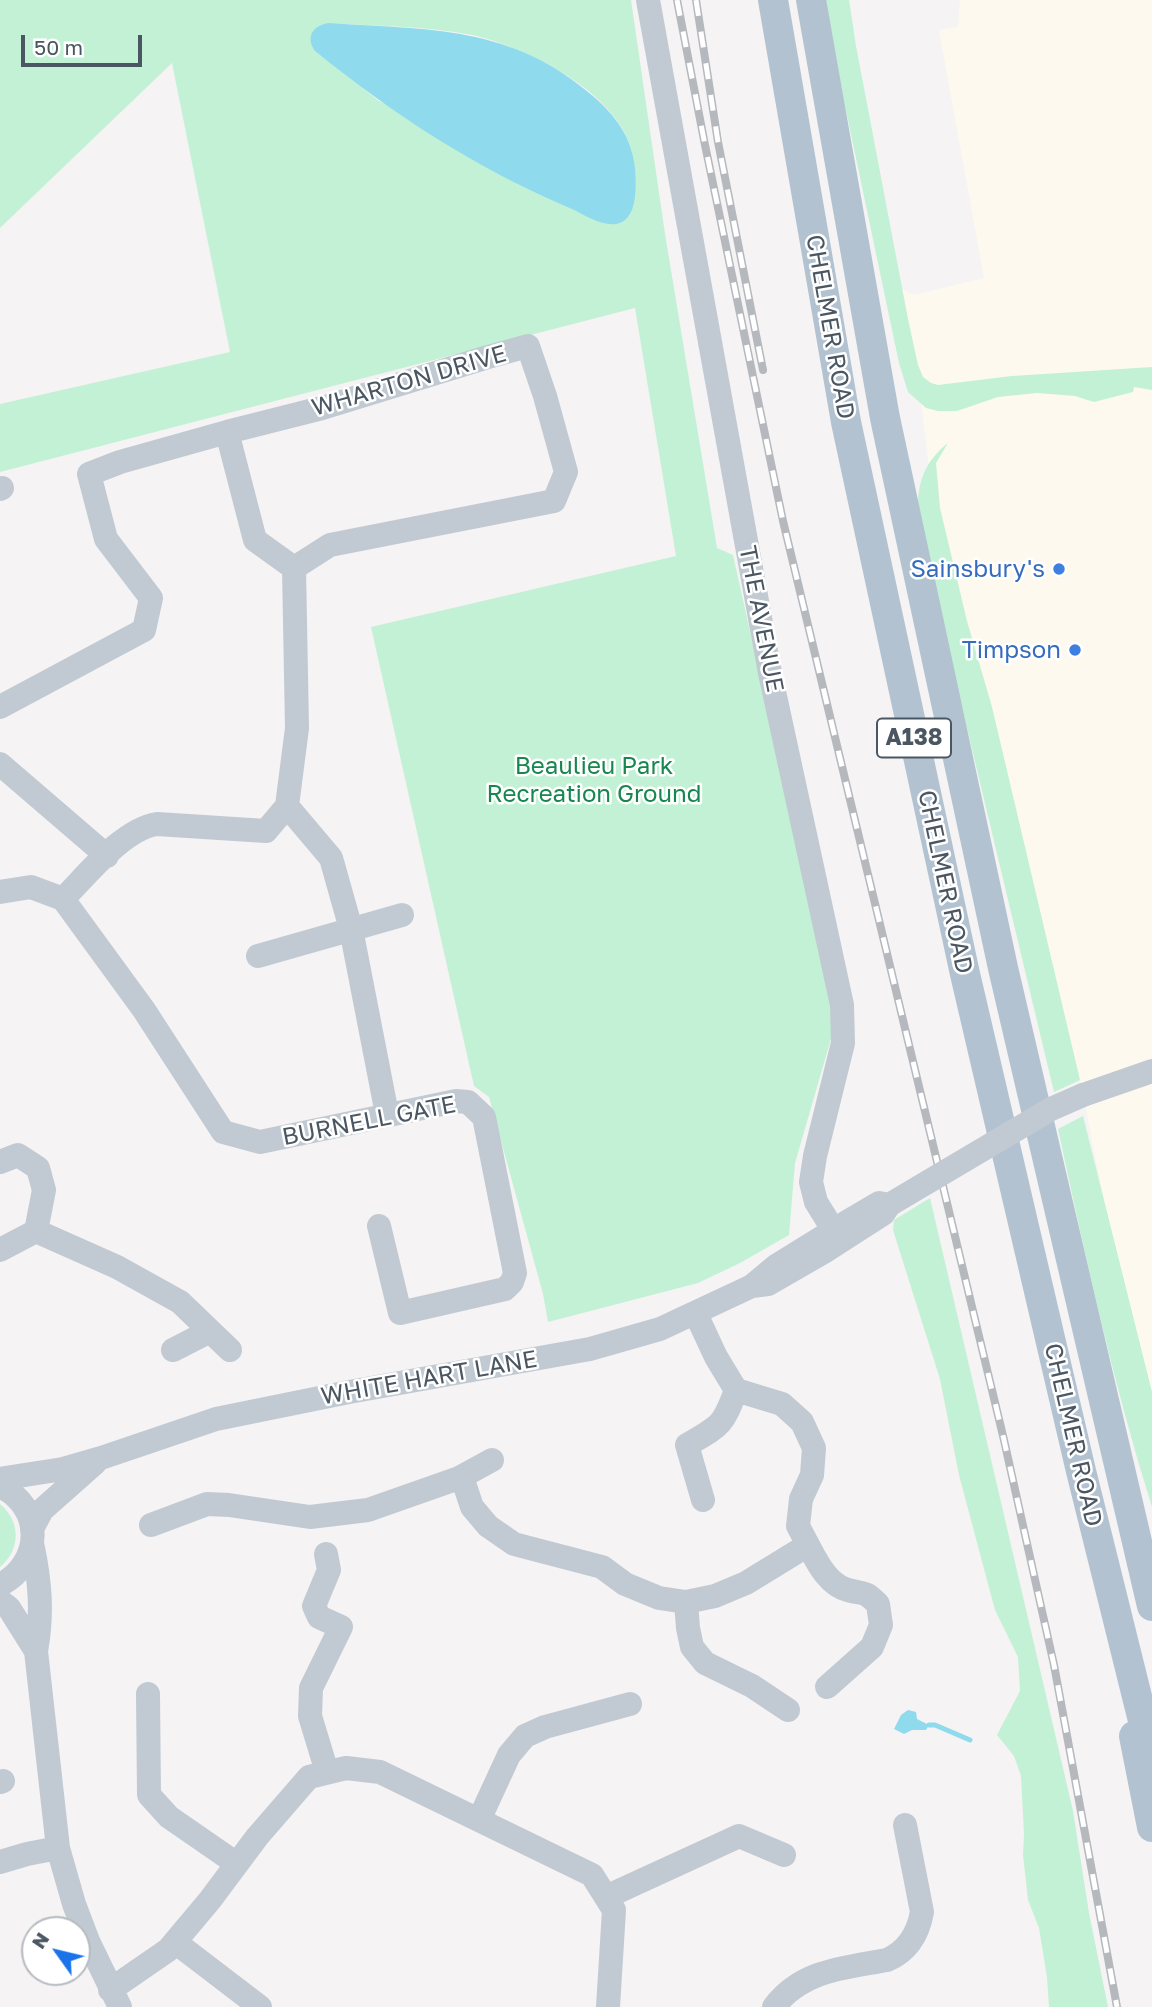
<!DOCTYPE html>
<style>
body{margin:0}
#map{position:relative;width:1152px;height:2007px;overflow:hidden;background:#f5f3f3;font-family:"Golos Text",sans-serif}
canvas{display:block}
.north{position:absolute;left:21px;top:1916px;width:70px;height:70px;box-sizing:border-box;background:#fff;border:2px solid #b7bbc0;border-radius:50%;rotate:304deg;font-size:19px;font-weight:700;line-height:28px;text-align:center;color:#4a5661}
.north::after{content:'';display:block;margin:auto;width:24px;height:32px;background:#1a73e8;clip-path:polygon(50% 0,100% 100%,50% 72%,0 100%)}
.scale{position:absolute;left:21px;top:35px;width:121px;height:32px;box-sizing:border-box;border:4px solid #4a5661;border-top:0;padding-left:9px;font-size:21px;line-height:24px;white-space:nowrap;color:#4a5661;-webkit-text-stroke:5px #fff;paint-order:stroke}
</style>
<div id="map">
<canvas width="1152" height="2007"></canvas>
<div class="north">N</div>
<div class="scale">50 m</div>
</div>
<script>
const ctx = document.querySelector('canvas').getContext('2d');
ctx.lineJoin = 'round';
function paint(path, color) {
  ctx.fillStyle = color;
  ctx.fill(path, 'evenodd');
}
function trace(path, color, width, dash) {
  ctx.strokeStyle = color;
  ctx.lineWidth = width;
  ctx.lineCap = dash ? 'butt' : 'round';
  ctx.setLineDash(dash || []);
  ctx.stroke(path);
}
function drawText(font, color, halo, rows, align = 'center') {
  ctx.font = font + ' "Golos Text",sans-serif';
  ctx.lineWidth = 5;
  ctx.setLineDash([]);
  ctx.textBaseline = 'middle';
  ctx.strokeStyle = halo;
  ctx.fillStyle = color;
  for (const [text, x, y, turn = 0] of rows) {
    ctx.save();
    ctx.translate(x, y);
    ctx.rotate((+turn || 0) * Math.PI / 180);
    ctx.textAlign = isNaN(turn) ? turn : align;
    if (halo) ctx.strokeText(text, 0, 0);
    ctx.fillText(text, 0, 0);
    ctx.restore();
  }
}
paint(new Path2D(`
 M 960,0 L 1152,0 L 1152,1443 L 1080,1080 L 931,484 L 919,387 L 902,289 L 914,295 L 984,278 L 939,30 L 958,27 Z`), '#fdf9ef');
paint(new Path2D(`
 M 0,0 L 631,0 L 665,234 L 717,548 L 733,555 L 830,991 L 833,1032 L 795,1163 L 789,1235 L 740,1263 L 698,1283 L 548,1322 L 543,1294 L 489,1097 L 474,1086 L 371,627 L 676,556 L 635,308 L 0,472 L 0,404 L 230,352 L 172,63 L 0,228 ZM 329,23 C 376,26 425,26 472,35 C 524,46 610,89 629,143 C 638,167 636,191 629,216 L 379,101 L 315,51 Z
 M 825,0 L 849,0 L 856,46 L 908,319 L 918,365 L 923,377 L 931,383 L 938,385 L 1012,376 L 1152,367 L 1152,390 L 1134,387 L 1133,392 L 1094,402 L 1075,396 L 1037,393 L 998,397 L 957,411 L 938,411 L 926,408 L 908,392 L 899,363 L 844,101 Z
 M 948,443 L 936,463 L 940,508 L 967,621 L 992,707 L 1080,1080 L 1054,1092 L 944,632 L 918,502 C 919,477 928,459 948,443 Z
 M 1083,1116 L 1152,1392 L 1152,1507 C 1113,1383 1085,1255 1058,1129 Z
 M 930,1198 L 1073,1811 L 1089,1913 L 1108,2007 L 1049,2007 L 1047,1977 L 1039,1928 L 1028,1900 L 1023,1855 L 1024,1834 L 1021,1776 L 1014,1756 L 997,1735 L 1020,1691 L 1018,1657 L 995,1610 L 959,1475 L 940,1379 L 893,1230 L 894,1220 Z
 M 0,1504 C 21,1521 21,1550 0,1567 Z`), '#c3f1d5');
paint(new Path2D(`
 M 329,23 C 430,30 512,25 594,97 C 616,116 632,138 635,168 C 636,183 638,214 622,222 C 607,230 585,215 572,209 C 477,169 394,115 315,51 C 305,37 313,25 329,23 Z
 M 908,1710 L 916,1712 L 917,1719 L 929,1725 L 926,1730 L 912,1730 L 904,1734 L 894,1729 L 901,1715 Z`), '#90daee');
trace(new Path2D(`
 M 929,1725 L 935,1725 L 970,1740`), '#90daee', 5);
trace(new Path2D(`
 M 648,0 L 770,673 L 842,1005 L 843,1043 L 815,1156 L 811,1182 L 816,1202 L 834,1231
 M 528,346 L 545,396 L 566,472 L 554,501 L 330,545 L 294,568 L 255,540 L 227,432 L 322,408 L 488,357 Z
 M 0,489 L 2,488
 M 0,707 L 144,630 L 151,598 L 106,539 L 89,474 L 120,462 L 227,432
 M 0,764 L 107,856
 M 287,806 L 331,858 L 351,929 L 387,1114
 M 0,892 L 31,887 L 63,899 L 144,1010 L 223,1132 L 260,1142 L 456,1101 L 468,1102 L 484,1117 L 515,1273 L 512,1282 L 505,1289 L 400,1313 L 379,1226
 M 63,899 C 87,875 123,829 157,824 L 266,831 L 287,806 L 297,728 L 294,568
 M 258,956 L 402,915
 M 1083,1095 L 1152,1071
 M 0,1162 L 18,1155 L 38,1168 L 44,1190 L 36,1231 L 0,1250
 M 36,1231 L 117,1267 L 180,1302 L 230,1350
 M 173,1350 L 210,1331
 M 459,1478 L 492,1460
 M 0,1479 L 63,1469 L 101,1458 L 216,1419 L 349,1392 L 590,1349 L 660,1329 L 752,1286 L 776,1266 L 847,1222 L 879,1203 L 889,1205 L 883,1214 L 827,1250 L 768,1284 L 752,1286
 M 0,1486 C 44,1507 43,1563 0,1585
 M 703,1500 L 687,1445 C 720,1426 723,1426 736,1390
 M 151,1525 L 207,1504 L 229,1505 L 310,1517 L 368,1510 L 459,1478 L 464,1483 L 472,1507 L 488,1526 L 514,1544 L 602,1567 L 625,1584 L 659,1598 L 686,1602 L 715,1596 L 746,1583 L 808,1545 L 798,1526 L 801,1499 L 812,1475 L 814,1448 L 802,1422 L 782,1404 L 736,1390 L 716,1357 L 696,1314
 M 32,1529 L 42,1510 L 95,1463
 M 32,1543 C 40,1580 43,1613 36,1651 L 58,1848 L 74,1904 L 88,1941 L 120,2007
 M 808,1545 C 817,1562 828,1585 848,1590 C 867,1595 863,1590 878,1604 L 881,1625 L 872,1647 L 827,1687
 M 326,1554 L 329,1570 L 314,1606 L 319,1617 L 341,1627 L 311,1688 L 310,1716 L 327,1772
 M 0,1601 L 9,1608 L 36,1651
 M 686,1602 L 688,1628 L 692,1647 L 705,1663 L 752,1686 L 788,1710
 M 148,1694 L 149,1795 L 169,1817 L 237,1864
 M 0,1782 L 3,1781
 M 479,1820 L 509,1755 L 525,1736 L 545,1727 L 630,1704
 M 0,1862 L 27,1854 L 58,1848
 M 606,1897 L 739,1836 L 784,1855
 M 175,1942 L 260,2007
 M 110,1990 L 168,1950 L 210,1900 L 257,1837 L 309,1777 L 346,1768 L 380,1772 L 592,1875 L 614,1910 L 608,2007
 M 774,2007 C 802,1970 844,1968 887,1960 C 908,1951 918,1934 922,1912 L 905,1825`), '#c1cad2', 24);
trace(new Path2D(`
 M 773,0 L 846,422 L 965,974 L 1081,1471 L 1152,1757
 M 811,0 L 885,418 L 1003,968 L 1152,1606
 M 1134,1736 L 1152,1827`), '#b3c2d1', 30);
const rail = new Path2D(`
 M 677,0 L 705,145 L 783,521 L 1004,1440 L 1054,1665 L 1117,2007
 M 696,0 L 718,142 L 763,370`);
trace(rail, '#b5b8bd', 8);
trace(rail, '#fff', 5, [16]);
trace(new Path2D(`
 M 889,1205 L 1051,1109 L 1083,1095`), '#c1cad2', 24);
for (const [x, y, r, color] of [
 [1059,569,7,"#3f7fe0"],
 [1075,650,7,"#3f7fe0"]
]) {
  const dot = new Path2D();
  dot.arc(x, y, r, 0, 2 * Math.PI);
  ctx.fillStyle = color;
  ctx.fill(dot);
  trace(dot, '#fff', 2.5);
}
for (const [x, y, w] of [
 [914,738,74]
]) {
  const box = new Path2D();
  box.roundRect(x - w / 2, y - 19.5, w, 39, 5);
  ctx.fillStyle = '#fff';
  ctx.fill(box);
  trace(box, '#4a5661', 2);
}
drawText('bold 23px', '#4a5661', null, [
 ["A138",914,738]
]);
drawText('24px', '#4a5661', '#fff', [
 ["CHELMER ROAD",830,327,80],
 ["WHARTON DRIVE",409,381,-16],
 ["THE AVENUE",761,619,79],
 ["CHELMER ROAD",945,882,78],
 ["BURNELL GATE",369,1121,-11],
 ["WHITE HART LANE",429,1378,-10],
 ["CHELMER ROAD",1073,1435,77]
]);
drawText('24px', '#366cbe', '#fff', [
 ["Sainsbury's",1045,569],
 ["Timpson",1061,650]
], 'right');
drawText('24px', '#17864f', '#fff', [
 ["Beaulieu Park",594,766],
 ["Recreation Ground",594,794]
]);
</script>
